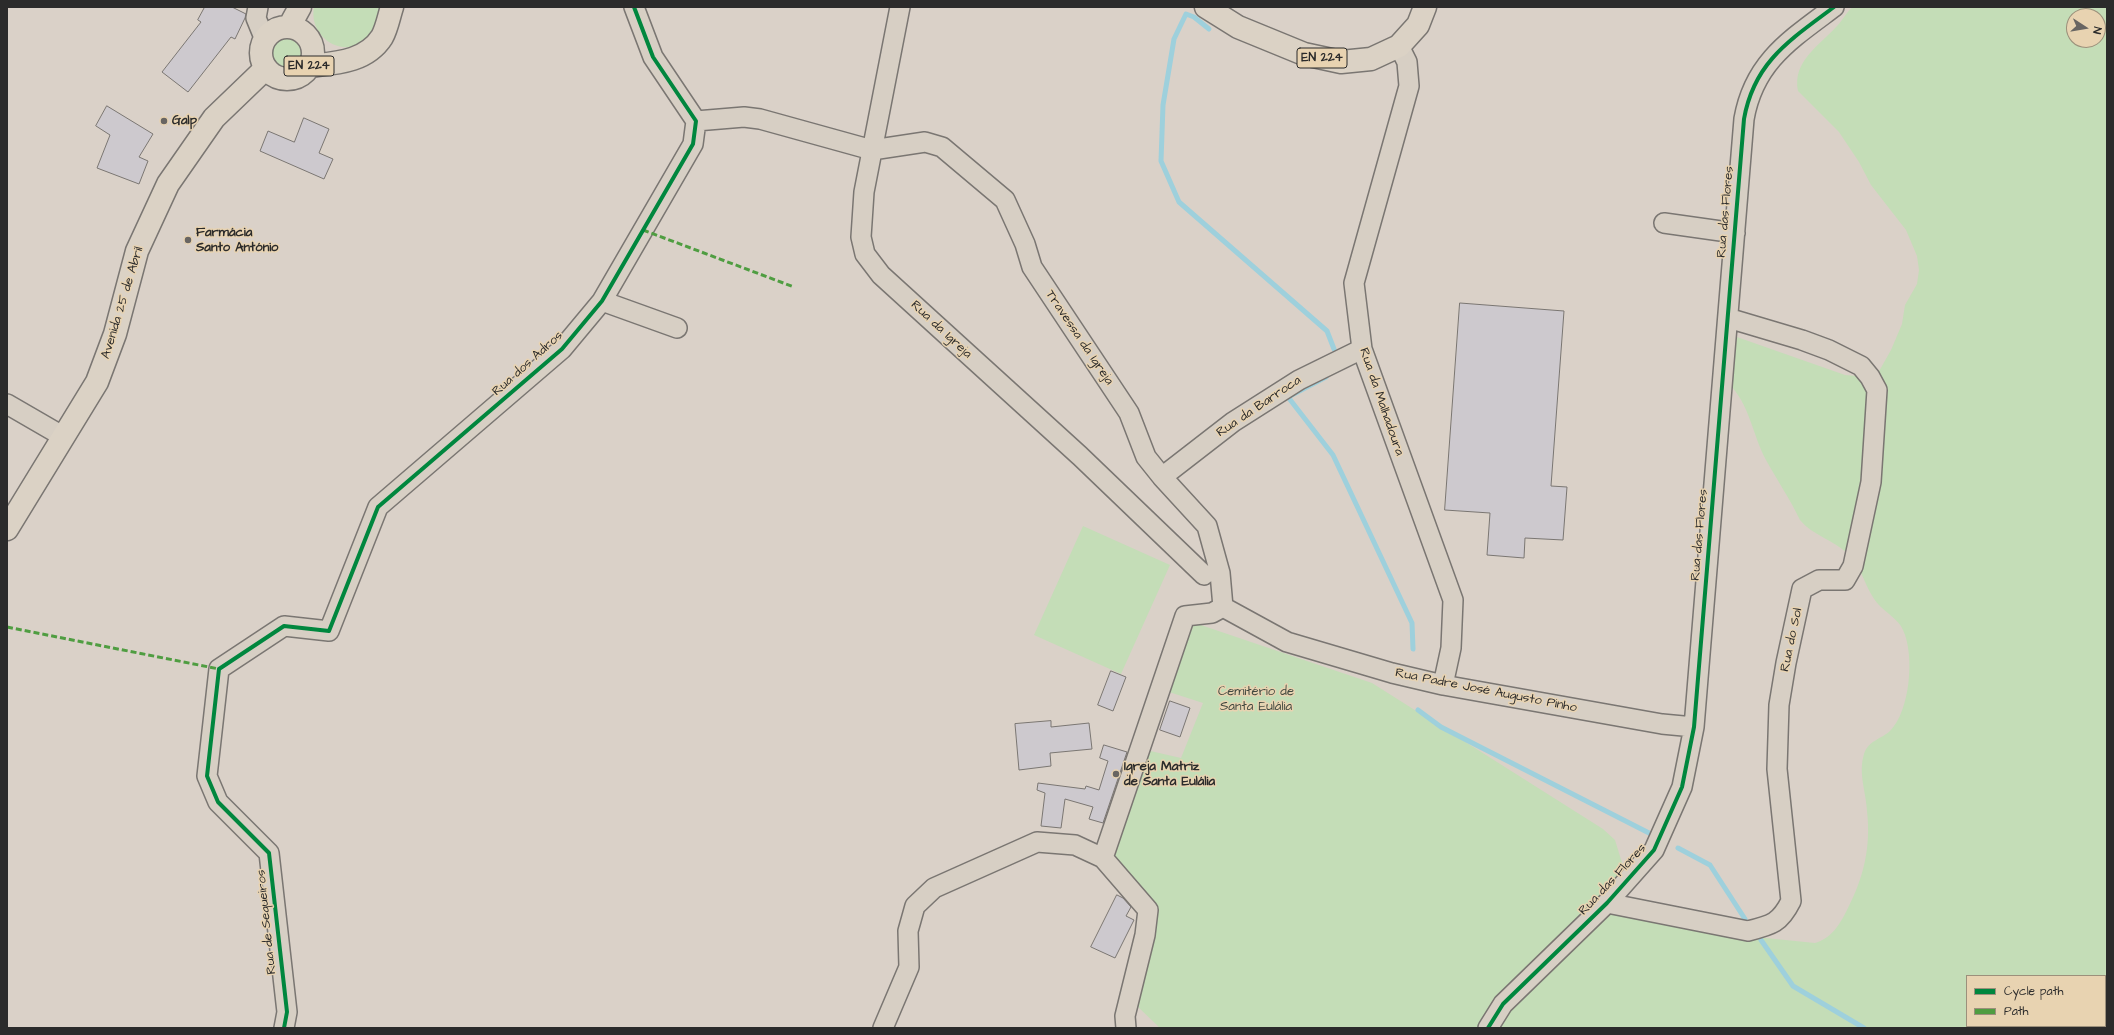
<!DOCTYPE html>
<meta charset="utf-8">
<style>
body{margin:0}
#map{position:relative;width:2114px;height:1035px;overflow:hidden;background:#dad1c8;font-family:"Architects Daughter",sans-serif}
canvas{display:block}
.frame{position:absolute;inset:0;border:8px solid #2b2b2b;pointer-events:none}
.legend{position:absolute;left:1966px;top:975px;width:140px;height:52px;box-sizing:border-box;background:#e8d3b1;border:1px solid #9c907b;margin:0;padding:5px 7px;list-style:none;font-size:12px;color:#2b2b2b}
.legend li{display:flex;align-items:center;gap:8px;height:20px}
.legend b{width:20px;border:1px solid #9c907b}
.north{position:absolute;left:2066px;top:8px;width:40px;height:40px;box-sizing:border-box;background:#e8d3b1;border:1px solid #9c907b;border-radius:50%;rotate:102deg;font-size:11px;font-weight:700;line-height:16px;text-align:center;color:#2b2b2b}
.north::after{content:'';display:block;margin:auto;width:14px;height:18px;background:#686562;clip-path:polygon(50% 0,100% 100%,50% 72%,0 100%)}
</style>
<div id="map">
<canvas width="2114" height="1035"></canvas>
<div class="frame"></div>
<ul class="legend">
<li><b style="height:5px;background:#00873e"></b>Cycle path</li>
<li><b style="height:5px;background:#4f9d41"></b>Path</li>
</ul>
<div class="north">N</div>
</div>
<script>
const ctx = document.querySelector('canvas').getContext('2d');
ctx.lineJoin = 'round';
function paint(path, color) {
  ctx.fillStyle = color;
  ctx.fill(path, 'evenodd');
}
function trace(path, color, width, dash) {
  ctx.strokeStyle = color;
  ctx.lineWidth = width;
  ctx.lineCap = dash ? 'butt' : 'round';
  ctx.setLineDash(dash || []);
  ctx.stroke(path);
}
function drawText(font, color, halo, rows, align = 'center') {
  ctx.font = font + ' "Architects Daughter",sans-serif';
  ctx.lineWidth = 3;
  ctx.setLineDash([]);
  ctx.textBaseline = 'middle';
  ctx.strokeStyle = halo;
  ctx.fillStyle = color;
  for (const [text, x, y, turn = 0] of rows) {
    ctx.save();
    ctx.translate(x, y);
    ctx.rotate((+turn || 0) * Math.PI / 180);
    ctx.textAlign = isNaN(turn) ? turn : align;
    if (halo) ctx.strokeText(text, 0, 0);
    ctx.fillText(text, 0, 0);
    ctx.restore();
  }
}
paint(new Path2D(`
 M 314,7 L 380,7 C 377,17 375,30 367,38 C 344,61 308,37 314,7 Z
 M 1853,7 L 2107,7 L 2107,1028 L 1160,1028 L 1137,1006 L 1154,910 L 1109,859 L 1146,750 L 1181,758 L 1203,703 L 1166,691 L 1189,621 L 1372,683 L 1603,829 L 1615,840 L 1623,866 L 1626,895 L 1638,912 L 1646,918 L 1662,925 L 1688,926 L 1746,936 L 1815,943 C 1832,938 1840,924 1847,910 C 1864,877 1871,847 1867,811 C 1866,791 1858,774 1864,754 C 1868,741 1881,739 1890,731 C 1910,711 1915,655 1903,630 C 1899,620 1885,612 1878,604 C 1865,589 1862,566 1847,553 C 1833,540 1812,535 1800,520 C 1790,499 1777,480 1766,460 C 1752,434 1750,404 1728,383 L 1734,336 L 1845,375 L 1870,377 L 1878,373 L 1891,350 L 1902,324 L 1905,305 L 1917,284 L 1919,270 L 1917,256 L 1906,230 L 1871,185 L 1859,162 L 1839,132 L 1798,91 C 1792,61 1820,45 1837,26 C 1843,20 1846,12 1853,7 ZM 2074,16 L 2098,16 L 2098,40 L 2074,40 ZM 1967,976 L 2105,976 L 2105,1026 L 1967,1026 Z
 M272 53a16 16 0 1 1 32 0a16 16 0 1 1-32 0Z
 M 1083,526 L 1170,565 L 1121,674 L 1034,635 Z`), '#c4ddb7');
trace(new Path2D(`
 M 1209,29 L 1194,17 L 1186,14 L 1174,39 L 1163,105 L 1161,161 L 1179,202 L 1327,331 L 1334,349
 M 1326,377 L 1288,397 L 1333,455 L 1412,623 L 1413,649
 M 1418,710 L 1441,727 L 1651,834
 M 1678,848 L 1710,865 L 1745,919
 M 1761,940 L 1793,986 L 1864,1028`), '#9ed0dc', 5);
const building = new Path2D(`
 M 205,7 L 232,7 L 246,14 L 245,18 L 235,39 L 231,37 L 188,92 L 162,72 L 201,22 L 198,20 Z
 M 107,106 L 153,134 L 139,157 L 148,161 L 139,184 L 97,168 L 110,135 L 96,126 Z
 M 304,118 L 329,129 L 319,153 L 333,159 L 324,179 L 260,151 L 268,131 L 294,142 Z
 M 1460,303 L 1564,311 L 1551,486 L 1567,487 L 1563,540 L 1525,538 L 1524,558 L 1487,555 L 1490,513 L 1445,510 Z
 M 1111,671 L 1126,677 L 1113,711 L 1098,705 Z
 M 1170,701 L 1190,708 L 1180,737 L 1160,730 Z
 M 1051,721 L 1051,727 L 1089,723 L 1092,749 L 1050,753 L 1051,766 L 1019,770 L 1015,724 Z
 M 1104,745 L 1127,752 L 1103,823 L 1089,819 L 1093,807 L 1065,799 L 1061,828 L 1041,826 L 1045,793 L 1037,790 L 1038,783 L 1085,789 L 1086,786 L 1099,790 L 1108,761 L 1100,758 Z
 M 1117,895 L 1123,898 L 1131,907 L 1126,916 L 1134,920 L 1115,958 L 1091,947 Z`);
paint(building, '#cdc9ce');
trace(building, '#7a7672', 1);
const minor = new Path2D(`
 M 258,7 L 256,18 L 265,40
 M 900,7 L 864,192 L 861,237 L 865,254 L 881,275 L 1080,456 L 1204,575
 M 1399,46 L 1407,62 L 1409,86 L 1354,283 L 1362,349 L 1453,600 L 1451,648 L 1443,685
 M 696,121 L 744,117 L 760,119 L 872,150 L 925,142 L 942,147 L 1005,200 L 1025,244 L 1032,267 L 1129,413 L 1146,457 L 1162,477 L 1207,526 L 1220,573 L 1223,607
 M 1664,223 L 1735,233
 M 602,301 L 677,328
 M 7,404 L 64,437
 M 1162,477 L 1233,422 L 1299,380 L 1362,349
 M 1223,607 L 1287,642 L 1392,673 L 1443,685 L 1662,724 L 1694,727
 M 1103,858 L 1185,616 L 1212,613 L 1223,607
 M 1607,903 L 1748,931 C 1772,925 1780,923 1791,901 L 1777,769 L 1779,705 L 1786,663 L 1802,589 L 1819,580 L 1845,580 L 1853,566 L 1871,482 L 1877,390 L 1870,377 L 1861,366 L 1829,350 L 1802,340 L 1728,318
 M 284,1028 L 287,1012 L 269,853 L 218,802 L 207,776 L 219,669 L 284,626 L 329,631 L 378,507 L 562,349 L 602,301 L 693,144 L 696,121 L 653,57 L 634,7
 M 883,1028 L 909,967 L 908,931 L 915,906 L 934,888 L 1037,842 L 1075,845 L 1103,858 L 1148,910 L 1145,935 L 1125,1016 L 1126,1028
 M 1488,1028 L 1503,1004 L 1607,903 L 1654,850 L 1682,787 L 1694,727 L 1744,119 C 1754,62 1790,40 1834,7`);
const major = new Path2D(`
 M 1206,7 L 1238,27 L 1304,54 L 1341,62 L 1371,59 L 1399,46 L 1418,25 L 1425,7
 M 289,27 L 300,7
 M261 53a26 26 0 1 1 52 0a26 26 0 1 1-52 0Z
 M 309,66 C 336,63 366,62 382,37 C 387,28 389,16 392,7
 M 7,529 L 97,382 L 115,334 L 137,251 L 168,184 L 214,118 L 266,68`);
trace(minor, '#7a7672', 22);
trace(major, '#7a7672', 25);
trace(minor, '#d7cfc4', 19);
trace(major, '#dbd2c5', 22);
trace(new Path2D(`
 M 643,230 L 794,287
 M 7,627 L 219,669`), '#4f9d41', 3, [6, 3]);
trace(new Path2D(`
 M 284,1028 L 287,1012 L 269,853 L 218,802 L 207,776 L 219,669 L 284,626 L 329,631 L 378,507 L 562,349 L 602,301 L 693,144 L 696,121 L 653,57 L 634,7
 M 1488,1028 L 1503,1004 L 1607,903 L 1654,850 L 1682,787 L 1694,727 L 1744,119 C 1754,62 1790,40 1834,7`), '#00873e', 4);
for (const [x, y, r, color] of [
 [164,121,4,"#686562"],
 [188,240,4,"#686562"],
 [1116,774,4,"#686562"]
]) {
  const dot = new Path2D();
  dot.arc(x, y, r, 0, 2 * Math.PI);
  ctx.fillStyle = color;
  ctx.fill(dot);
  trace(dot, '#e8d3b1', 1.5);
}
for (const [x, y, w] of [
 [1322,58,50],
 [309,66,50]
]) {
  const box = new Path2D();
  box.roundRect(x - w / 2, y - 10, w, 20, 3);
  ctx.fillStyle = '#e8d3b1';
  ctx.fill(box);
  trace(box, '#2b2b2b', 1);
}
drawText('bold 12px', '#2b2b2b', null, [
 ["EN 224",1322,58],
 ["EN 224",309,66]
]);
drawText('bold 13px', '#2b2b2b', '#e8d3b1', [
 ["Galp",172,121],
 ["Farmácia",196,233],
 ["Santo António",196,248],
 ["Igreja Matriz",1124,767],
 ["de Santa Eulália",1124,782]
], 'left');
drawText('13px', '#2b2b2b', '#e8d3b1', [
 ["Rua das Flores",1726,212,-85],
 ["Avenida 25 de Abril",123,303,-73],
 ["Rua da Igreja",941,330,43],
 ["Travessa da Igreja",1079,338,56],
 ["Rua dos Adros",528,364,-42],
 ["Rua da Malhadoura",1381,402,71],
 ["Rua da Barroca",1259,407,-34],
 ["Rua das Flores",1700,535,-85],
 ["Rua do Sol",1792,640,-78],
 ["Rua Padre José Augusto Pinho",1486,691,11],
 ["Rua das Flores",1613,880,-47],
 ["Rua de Sequeiros",267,922,-96]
]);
drawText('13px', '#3f473e', '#e8d3b1', [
 ["Cemitério de",1256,692],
 ["Santa Eulália",1256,707]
]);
</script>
